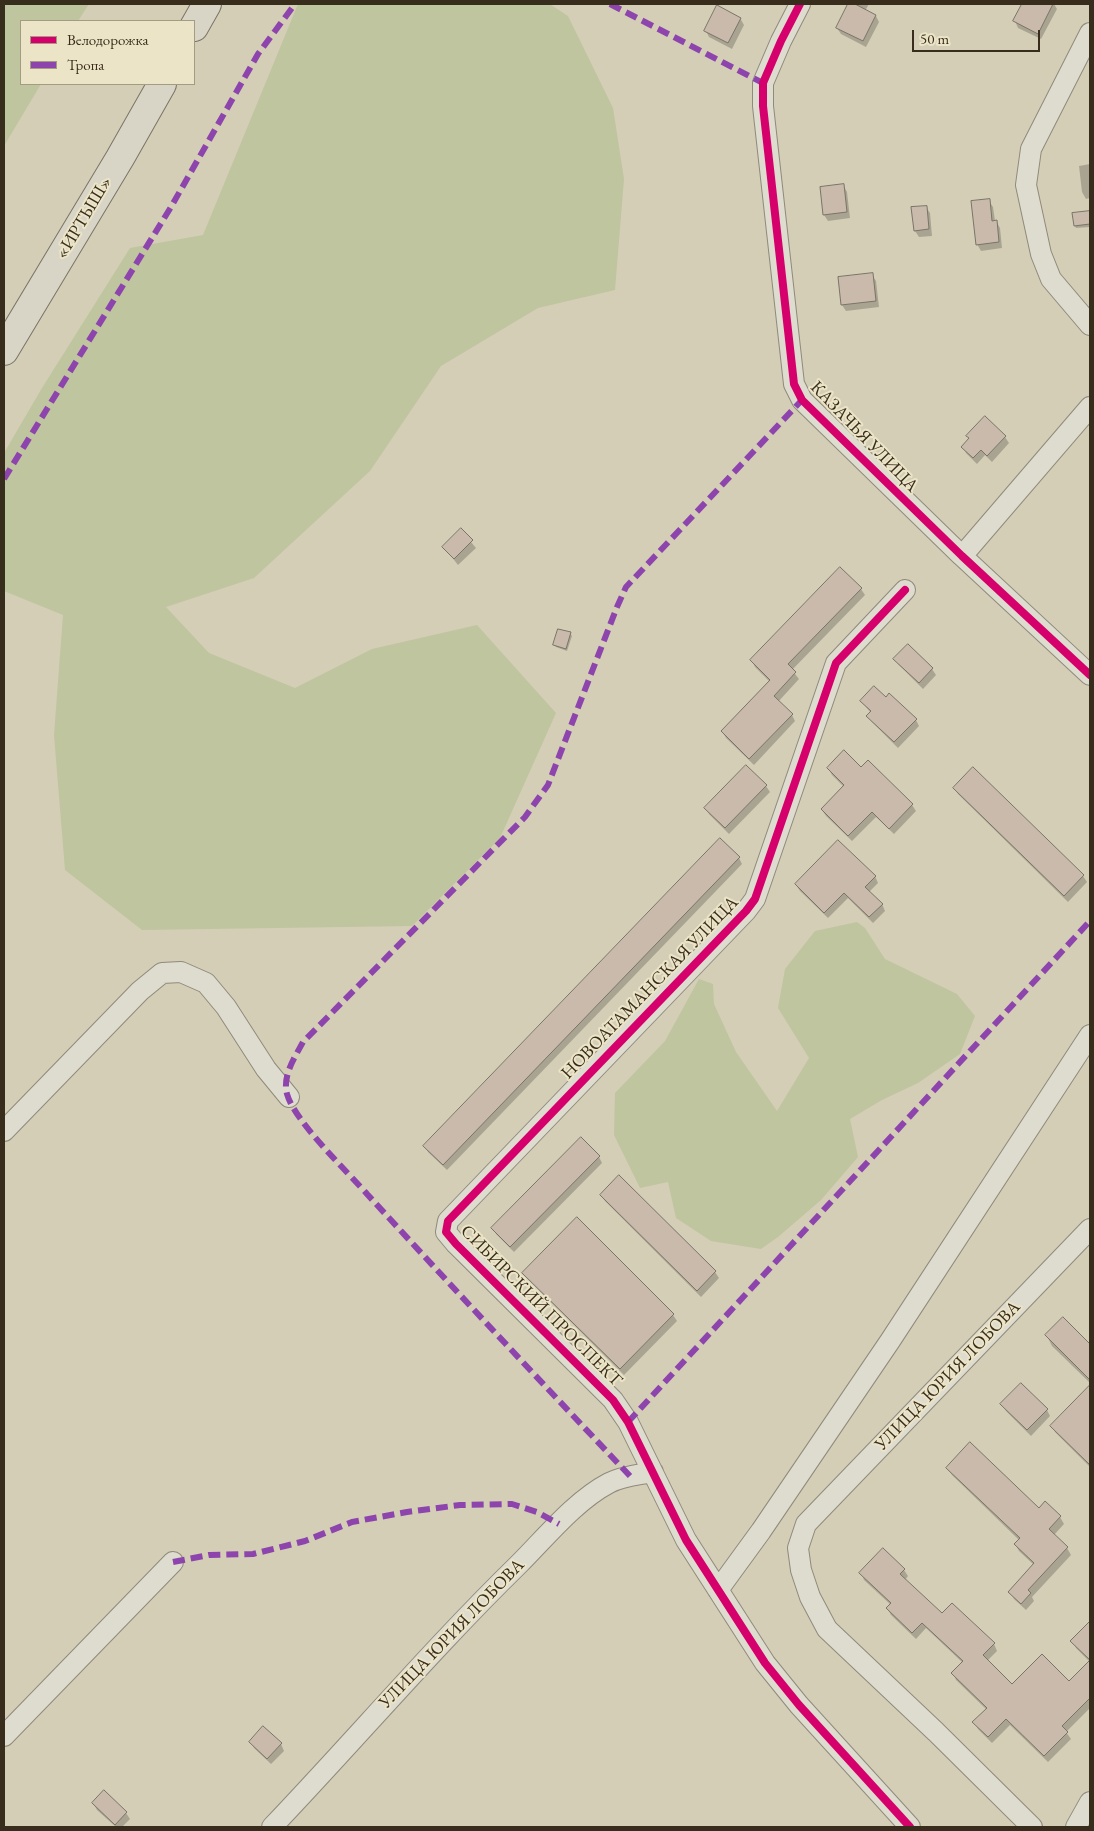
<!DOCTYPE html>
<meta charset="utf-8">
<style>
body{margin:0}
#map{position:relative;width:1094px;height:1831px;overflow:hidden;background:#d4ceb6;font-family:"EB Garamond",serif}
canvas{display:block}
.frame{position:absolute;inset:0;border:5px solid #382d1d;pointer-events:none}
.legend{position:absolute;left:20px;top:20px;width:175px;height:65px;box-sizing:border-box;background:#ece4c7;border:1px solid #a49b83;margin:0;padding:6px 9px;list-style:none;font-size:15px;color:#382d1d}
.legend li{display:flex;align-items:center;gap:10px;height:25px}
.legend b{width:25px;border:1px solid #a49b83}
.scale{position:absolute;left:912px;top:30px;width:128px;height:22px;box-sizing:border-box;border:2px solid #382d1d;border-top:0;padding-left:6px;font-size:15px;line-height:18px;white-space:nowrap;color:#382d1d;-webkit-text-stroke:4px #ece4c7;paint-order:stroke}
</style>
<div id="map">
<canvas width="1094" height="1831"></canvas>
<div class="frame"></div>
<ul class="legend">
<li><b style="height:6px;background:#d6006c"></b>Велодорожка</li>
<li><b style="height:6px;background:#8e44ad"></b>Тропа</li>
</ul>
<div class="scale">50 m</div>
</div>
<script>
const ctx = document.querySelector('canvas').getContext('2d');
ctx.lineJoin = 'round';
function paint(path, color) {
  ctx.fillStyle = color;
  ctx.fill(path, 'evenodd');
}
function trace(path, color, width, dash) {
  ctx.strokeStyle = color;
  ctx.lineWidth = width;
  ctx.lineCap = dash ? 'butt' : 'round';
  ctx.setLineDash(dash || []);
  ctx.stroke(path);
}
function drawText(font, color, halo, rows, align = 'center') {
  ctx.font = font + ' "EB Garamond",serif';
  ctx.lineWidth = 4;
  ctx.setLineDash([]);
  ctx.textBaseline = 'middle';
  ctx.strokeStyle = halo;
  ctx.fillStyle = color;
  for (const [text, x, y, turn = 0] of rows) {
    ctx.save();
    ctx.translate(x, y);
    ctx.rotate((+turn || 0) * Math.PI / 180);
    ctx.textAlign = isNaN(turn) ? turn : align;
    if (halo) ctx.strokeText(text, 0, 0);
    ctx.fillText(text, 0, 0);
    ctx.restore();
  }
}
paint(new Path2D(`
 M 4,4 L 89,4 L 78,21 L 21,21 L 21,84 L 41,84 L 4,146 Z
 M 298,4 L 550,4 L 568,16 L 613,108 L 624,179 L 615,290 L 538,308 L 441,366 L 370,471 L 254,578 L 166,607 L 209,653 L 295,688 L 372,649 L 477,625 L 556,713 L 500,838 L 412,926 L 142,930 L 65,870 L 54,735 L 63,615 L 4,591 L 4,453 L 42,388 L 130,248 L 203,235 Z
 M 857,922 L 865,928 L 885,959 L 957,994 L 975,1016 L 960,1054 L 918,1083 L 882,1100 L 850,1119 L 858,1157 L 821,1200 L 778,1237 L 761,1249 L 711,1241 L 676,1218 L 668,1182 L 640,1188 L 614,1135 L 615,1093 L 665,1041 L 699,979 L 713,984 L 714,1004 L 736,1052 L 777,1111 L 809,1058 L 778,1008 L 785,969 L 815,931 Z`), '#bfc59f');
paint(new Path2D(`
 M 848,4 L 869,4 L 865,11 L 876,16 L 879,22 L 866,47 L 841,34 L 837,28 L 849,4 Z
 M 1024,4 L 1054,4 L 1057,9 L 1041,39 L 1018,28 L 1015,21 Z
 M 740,18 L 744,25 L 732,49 L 709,37 L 706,31 Z
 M 1090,164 L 1090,198 L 1086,199 L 1082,192 L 1079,166 Z
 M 843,185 L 847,192 L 850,218 L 828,221 L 824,215 Z
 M 989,201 L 993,207 L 995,221 L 996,221 L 1000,228 L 1002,248 L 981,251 L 977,244 Z
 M 926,207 L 930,213 L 932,236 L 919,237 L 915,231 Z
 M 1090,212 L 1090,227 L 1076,228 L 1075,226 Z
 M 872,275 L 876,281 L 879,307 L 846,311 L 842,305 Z
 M 985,418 L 1005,437 L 1009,443 L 992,462 L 985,455 L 977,464 L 966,453 L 963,447 L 970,440 L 968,436 Z
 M 461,530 L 476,548 L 458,565 L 444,547 Z
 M 861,589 L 865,595 L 792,670 L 799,679 L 778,702 L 792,715 L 795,721 L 754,765 L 726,738 L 722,731 L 770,682 L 755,667 L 752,661 Z
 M 570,633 L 572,636 L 567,651 L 556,647 L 554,644 Z
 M 895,659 L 932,669 L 936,675 L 923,689 L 899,665 Z
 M 886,698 L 916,720 L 919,726 L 898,748 L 872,722 L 868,716 L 871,713 L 861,701 Z
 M 828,768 L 861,769 L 912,805 L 916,811 L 894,834 L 876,817 L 852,841 L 826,816 L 822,810 L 844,787 L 832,775 Z
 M 973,769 L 1083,876 L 1087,882 L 1068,902 L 958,794 L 954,788 Z
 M 766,786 L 770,792 L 729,834 L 709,814 L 706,808 Z
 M 739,858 L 742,864 L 447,1170 L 428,1152 L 425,1146 Z
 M 875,876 L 878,883 L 869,892 L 882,904 L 885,911 L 873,923 L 848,898 L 828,918 L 800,891 L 796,885 Z
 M 599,1157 L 602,1163 L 514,1252 L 496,1234 L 493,1228 Z
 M 619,1177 L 715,1272 L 719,1278 L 701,1297 L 605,1201 L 601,1195 Z
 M 524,1273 L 673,1315 L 677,1321 L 624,1375 L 528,1279 Z
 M 1063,1319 L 1090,1346 L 1090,1383 L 1052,1346 L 1047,1336 Z
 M 1075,1402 L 1090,1417 L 1090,1467 L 1055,1432 L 1052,1426 Z
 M 1002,1405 L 1047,1410 L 1050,1416 L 1031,1436 L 1006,1411 Z
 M 947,1468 L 1039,1510 L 1045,1503 L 1060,1517 L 1064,1524 L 1054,1535 L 1067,1548 L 1071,1555 L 1032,1597 L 1034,1601 L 1026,1610 L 1014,1599 L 1010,1592 L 1034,1565 L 1019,1551 L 1015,1544 L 1019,1540 L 952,1475 Z
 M 904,1570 L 908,1576 L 905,1580 L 942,1615 L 994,1644 L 997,1651 L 987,1661 L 1012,1686 L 1069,1682 L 1077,1675 L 1090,1687 L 1090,1708 L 1066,1732 L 1071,1739 L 1048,1762 L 1010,1725 L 992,1743 L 978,1729 L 974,1722 L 987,1710 L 956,1680 L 953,1673 L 963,1663 L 926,1628 L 916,1639 L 891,1615 L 887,1608 L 891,1605 L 864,1580 L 861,1573 Z
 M 1090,1623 L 1090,1662 L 1076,1648 L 1072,1641 Z
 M 251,1742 L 281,1744 L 284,1751 L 271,1764 L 254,1748 Z
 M 93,1803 L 126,1813 L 130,1819 L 122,1827 L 116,1827 L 97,1810 Z`), '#0003');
const building = new Path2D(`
 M 848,4 L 855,4 L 876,15 L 863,41 L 836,28 Z
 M 1022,4 L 1053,4 L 1038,34 L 1013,21 Z
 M 717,5 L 741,18 L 728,43 L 704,31 Z
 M 844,184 L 847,212 L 823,215 L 820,187 Z
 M 990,199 L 992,221 L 997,220 L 999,242 L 976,245 L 971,201 Z
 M 927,206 L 929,229 L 914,231 L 911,207 Z
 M 1090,211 L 1090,224 L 1074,226 L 1072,213 Z
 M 873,273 L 876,301 L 841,305 L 838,277 Z
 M 985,416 L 1006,436 L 987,456 L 981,450 L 973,458 L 961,447 L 969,438 L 966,436 Z
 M 461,528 L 473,540 L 454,559 L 442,547 Z
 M 840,567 L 862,588 L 788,664 L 796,672 L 774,696 L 793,714 L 749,759 L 721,731 L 770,680 L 750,660 Z
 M 558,629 L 571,632 L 566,649 L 553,645 Z
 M 908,644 L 933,668 L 919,683 L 893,659 Z
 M 874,686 L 886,697 L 889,693 L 917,719 L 894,742 L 866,716 L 871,711 L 860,701 Z
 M 844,750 L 861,767 L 868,760 L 913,804 L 889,829 L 872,812 L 848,836 L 821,809 L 844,785 L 827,768 Z
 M 746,765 L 767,785 L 725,828 L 704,808 Z
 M 973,767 L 1084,875 L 1064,896 L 953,788 Z
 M 720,838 L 740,857 L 443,1165 L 423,1146 Z
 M 838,840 L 876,876 L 865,887 L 883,904 L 869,917 L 844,893 L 824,913 L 795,884 Z
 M 581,1137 L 600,1156 L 510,1247 L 491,1228 Z
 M 619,1175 L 716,1271 L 697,1291 L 600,1195 Z
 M 577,1217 L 674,1314 L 620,1369 L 522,1273 Z
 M 1063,1317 L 1090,1344 L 1090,1380 L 1045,1335 Z
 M 1021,1383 L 1048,1409 L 1027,1430 L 1000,1404 Z
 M 1090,1385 L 1090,1465 L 1050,1426 Z
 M 970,1442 L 1039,1508 L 1045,1501 L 1061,1516 L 1049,1529 L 1068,1547 L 1028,1590 L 1031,1593 L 1021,1604 L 1008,1592 L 1034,1563 L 1014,1544 L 1020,1538 L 946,1468 Z
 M 883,1548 L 905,1569 L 900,1574 L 942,1613 L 952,1603 L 995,1643 L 983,1655 L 1012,1684 L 1042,1654 L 1069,1681 L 1090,1660 L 1070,1641 L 1090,1621 L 1090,1698 L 1062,1726 L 1068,1732 L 1044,1756 L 1006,1719 L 988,1737 L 972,1722 L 987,1708 L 951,1673 L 963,1661 L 922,1623 L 912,1633 L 886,1608 L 891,1603 L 859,1573 Z
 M 263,1726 L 282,1743 L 267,1759 L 249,1742 Z
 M 104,1790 L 127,1812 L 115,1825 L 92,1803 Z`);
paint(building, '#c9baac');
trace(building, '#797467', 1);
const minor = new Path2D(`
 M 800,4 L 781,41 L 763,83 L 763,106 L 794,384 L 802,400 L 962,556 L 1090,675
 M 1090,33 L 1031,149 L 1026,185 L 1041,254 L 1051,279 L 1090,325
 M 962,556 L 1090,407
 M 905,590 L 836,663 L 755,899 L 746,911 L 448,1221 L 446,1232 L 456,1244 L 613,1400 L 628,1422 L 686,1540 L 765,1663 L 799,1705 L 910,1827
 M 4,1131 L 140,991 L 162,973 L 181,972 L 206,983 L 226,1007 L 266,1069 L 289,1097
 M 718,1590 L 761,1531 L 890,1341 L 1090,1035
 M 4,1736 L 173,1562
 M 272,1827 C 355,1740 433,1648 519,1564 C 546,1537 575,1501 609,1483 C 622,1476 638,1475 653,1472
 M 1032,1827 L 936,1732 L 827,1629 L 810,1597 L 801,1570 L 798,1548 L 806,1524 L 1090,1229
 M 1076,1827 L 1090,1802`);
const highway = new Path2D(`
 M 194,27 L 207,4
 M 4,351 L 120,158 L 162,84`);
trace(minor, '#8f8a7b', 22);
trace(highway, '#797467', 30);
trace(minor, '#dedbcf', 20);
trace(highway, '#d8d5c7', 28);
trace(new Path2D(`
 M 610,4 L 763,83
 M 4,479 L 171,207 L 258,54 L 295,4
 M 628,1422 L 1090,921
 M 630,1476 C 542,1383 454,1289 367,1194 C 347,1171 295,1122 287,1094 C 282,1076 295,1057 303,1042 L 525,817 L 548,785 L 617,607 L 626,587 L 802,400
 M 173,1562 L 209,1555 L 253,1554 L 305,1541 L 352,1522 L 407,1512 L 460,1505 L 512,1504 L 537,1512 L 559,1524`), '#8e44ad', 6, [12, 6]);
trace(new Path2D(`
 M 800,4 L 781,41 L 763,83 L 763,106 L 794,384 L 802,400 L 962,556 L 1090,675
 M 905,590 L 836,663 L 755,899 L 746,911 L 448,1221 L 446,1232 L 456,1244 L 613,1400 L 628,1422 L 686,1540 L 765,1663 L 799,1705 L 910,1827`), '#d6006c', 8);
drawText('18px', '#382d1d', '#ece4c7', [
 ["«ИРТЫШ»",84,218,-59],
 ["КАЗАЧЬЯ УЛИЦА",864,437,46],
 ["НОВОАТАМАНСКАЯ УЛИЦА",650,988,-46],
 ["СИБИРСКИЙ ПРОСПЕКТ",541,1306,45],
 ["УЛИЦА ЮРИЯ ЛОБОВА",948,1376,-46],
 ["УЛИЦА ЮРИЯ ЛОБОВА",452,1634,-46]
]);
</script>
